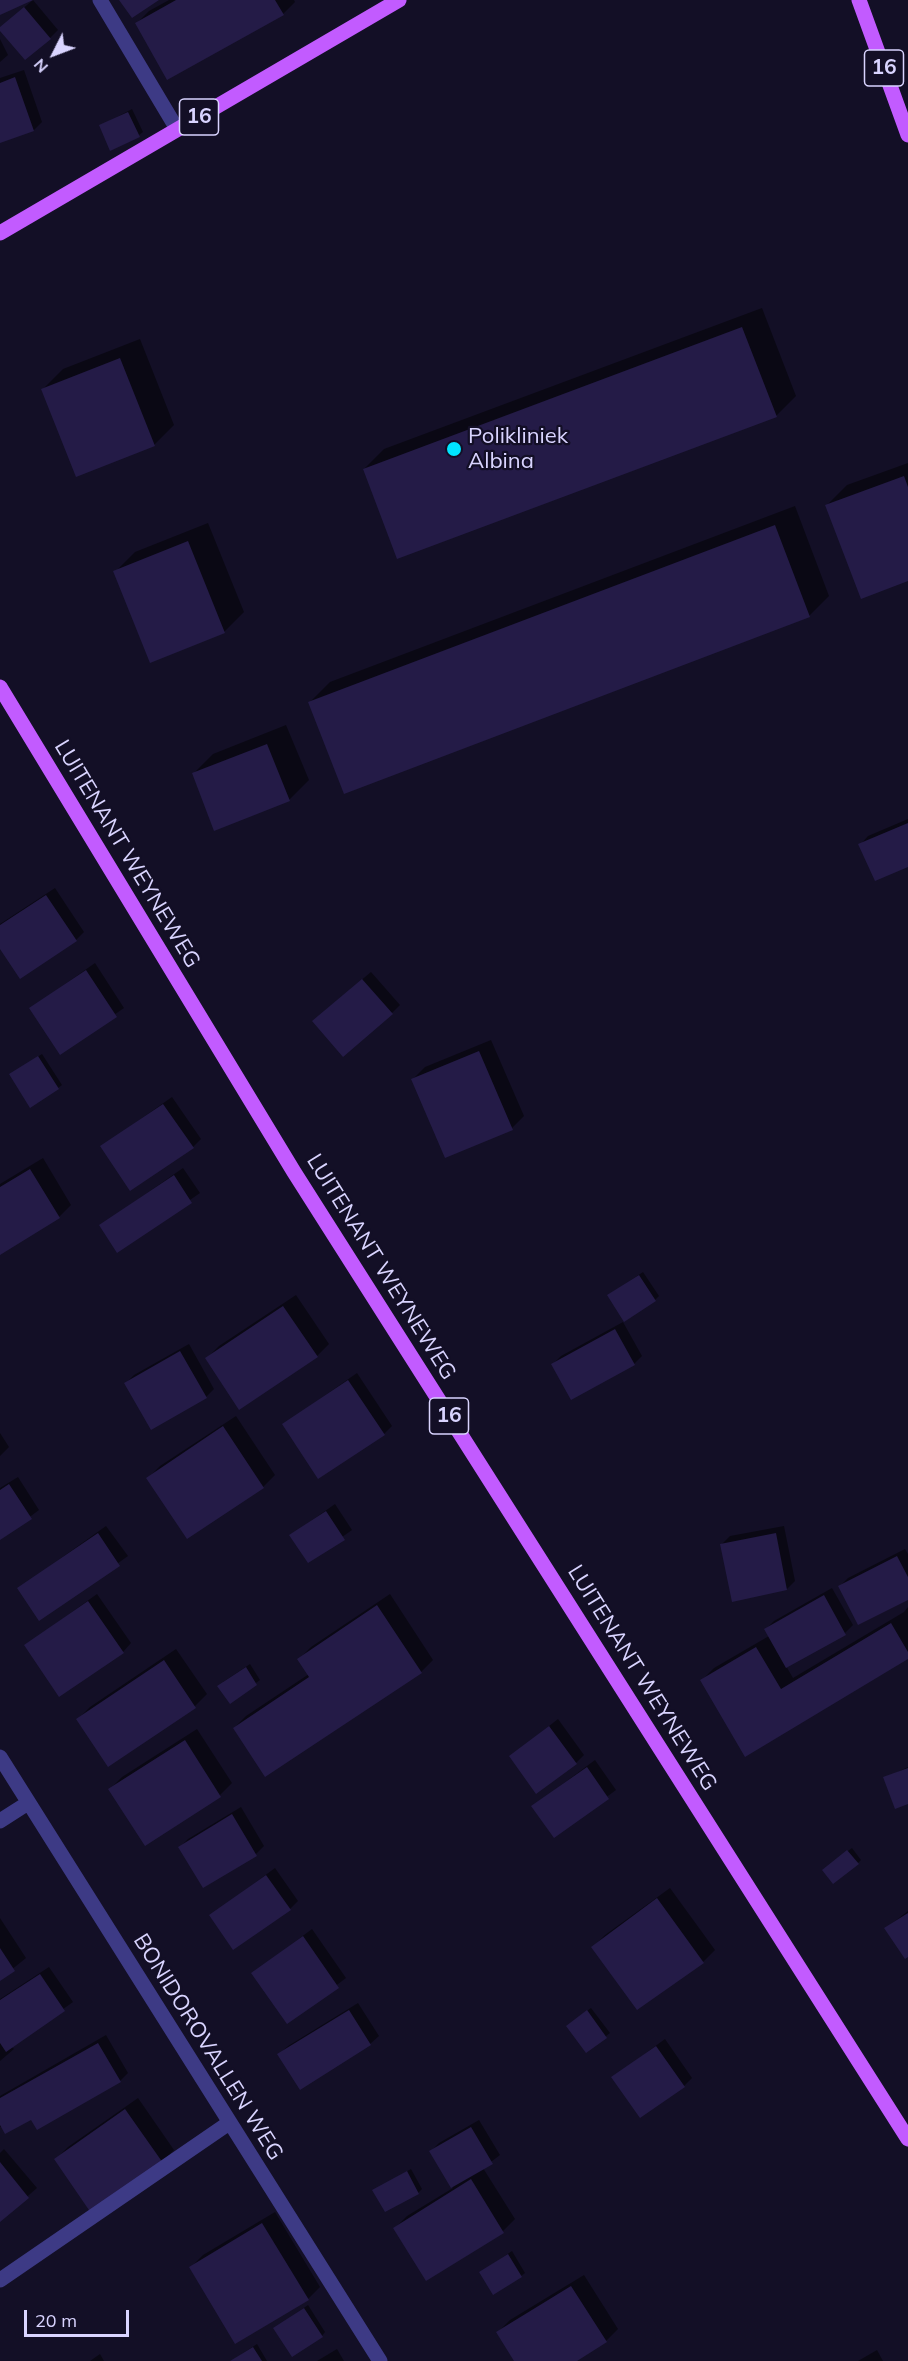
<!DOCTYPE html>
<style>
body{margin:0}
#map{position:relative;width:908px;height:2361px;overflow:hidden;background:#130f26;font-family:Mulish,sans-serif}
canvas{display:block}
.north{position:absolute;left:24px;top:24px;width:60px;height:60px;-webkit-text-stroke:4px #130f26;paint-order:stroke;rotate:228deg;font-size:16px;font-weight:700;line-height:24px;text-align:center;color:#d9d4ff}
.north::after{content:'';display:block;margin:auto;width:21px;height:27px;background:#d9d4ff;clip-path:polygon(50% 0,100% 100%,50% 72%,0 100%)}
.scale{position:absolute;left:24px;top:2310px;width:105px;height:27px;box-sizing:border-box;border:3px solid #d9d4ff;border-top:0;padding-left:8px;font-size:18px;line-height:21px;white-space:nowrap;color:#d9d4ff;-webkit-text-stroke:4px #130f26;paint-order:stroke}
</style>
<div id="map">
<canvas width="908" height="2361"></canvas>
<div class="north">N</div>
<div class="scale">20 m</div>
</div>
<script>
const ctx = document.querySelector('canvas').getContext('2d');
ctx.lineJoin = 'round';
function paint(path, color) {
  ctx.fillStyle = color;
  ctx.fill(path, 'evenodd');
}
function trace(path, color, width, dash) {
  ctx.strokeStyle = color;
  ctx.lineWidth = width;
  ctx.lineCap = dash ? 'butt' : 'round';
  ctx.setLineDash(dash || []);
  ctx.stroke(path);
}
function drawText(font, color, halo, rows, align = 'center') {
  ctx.font = font + ' Mulish,sans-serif';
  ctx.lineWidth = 4.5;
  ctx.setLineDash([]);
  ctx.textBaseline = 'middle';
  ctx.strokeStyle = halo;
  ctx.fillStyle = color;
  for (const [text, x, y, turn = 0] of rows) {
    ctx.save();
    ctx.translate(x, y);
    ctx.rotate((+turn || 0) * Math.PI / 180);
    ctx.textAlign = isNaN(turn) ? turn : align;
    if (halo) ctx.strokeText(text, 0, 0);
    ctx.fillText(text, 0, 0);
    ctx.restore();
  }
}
paint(new Path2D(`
 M 33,0 L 58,30 L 50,38 L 8,21 Z
 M 169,0 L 294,0 L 295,2 L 283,14 L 137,23 L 149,11 Z
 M 0,39 L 8,55 L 0,62 Z
 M 24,70 L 42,122 L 34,130 L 0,142 L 0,78 Z
 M 132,109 L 143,132 L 139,135 L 100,126 Z
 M 762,308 L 796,396 L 776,416 L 364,469 L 384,449 Z
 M 140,339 L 174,425 L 154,445 L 77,475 L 43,389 L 63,369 Z
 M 908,463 L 908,580 L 827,505 L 847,485 Z
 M 795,506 L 829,596 L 809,616 L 310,702 L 330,682 Z
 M 208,523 L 244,612 L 224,632 L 115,572 L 135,552 Z
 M 286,725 L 309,780 L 289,800 L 193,774 L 213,754 Z
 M 908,819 L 908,865 L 860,845 L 868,836 Z
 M 55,888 L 84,932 L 76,940 L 0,946 L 0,924 Z
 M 95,963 L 124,1008 L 60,1052 L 31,1008 Z
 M 371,972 L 400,1005 L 392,1013 L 322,1013 Z
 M 491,1040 L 524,1116 L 512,1128 L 413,1079 L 425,1067 Z
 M 42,1054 L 62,1085 L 58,1088 L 15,1071 Z
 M 172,1097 L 201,1139 L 193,1147 L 102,1146 Z
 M 43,1158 L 71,1205 L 59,1217 L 0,1253 L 0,1184 Z
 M 183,1168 L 200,1193 L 118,1250 L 101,1225 Z
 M 643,1272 L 659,1296 L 655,1300 L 613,1292 Z
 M 296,1295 L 329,1344 L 317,1356 L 207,1358 L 219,1346 Z
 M 623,1322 L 642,1356 L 634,1364 L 553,1364 L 561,1356 Z
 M 189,1344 L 214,1389 L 206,1397 L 126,1383 L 134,1375 Z
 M 357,1373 L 392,1426 L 384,1434 L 284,1424 Z
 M 236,1416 L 275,1475 L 263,1487 L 188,1537 L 148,1478 L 160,1466 Z
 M 0,1433 L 9,1447 L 0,1456 Z
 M 18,1477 L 39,1510 L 0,1539 L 0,1488 Z
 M 335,1504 L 352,1530 L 308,1561 L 291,1535 Z
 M 106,1526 L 128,1556 L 40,1619 L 19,1588 Z
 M 784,1526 L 795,1581 L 787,1589 L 722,1544 L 730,1536 Z
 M 905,1549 L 908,1554 L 908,1598 L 840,1586 L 848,1578 Z
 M 832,1588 L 853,1625 L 845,1633 L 786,1666 L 793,1678 L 904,1612 L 908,1607 L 908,1658 L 746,1755 L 702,1680 L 714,1668 L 769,1636 L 766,1629 L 774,1621 Z
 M 97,1594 L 131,1643 L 123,1652 L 26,1645 Z
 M 390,1594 L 433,1660 L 421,1672 L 266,1775 L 234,1728 L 246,1716 L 309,1674 L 299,1659 L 311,1647 Z
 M 176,1649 L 207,1694 L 195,1706 L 78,1719 L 90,1707 Z
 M 250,1664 L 260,1680 L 230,1702 L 223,1682 Z
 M 558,1719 L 584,1755 L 576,1763 L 511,1756 Z
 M 197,1729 L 232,1783 L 220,1795 L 146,1844 L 110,1789 L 122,1777 Z
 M 595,1760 L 616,1790 L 554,1836 L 533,1806 Z
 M 908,1767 L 908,1802 L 885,1778 Z
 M 241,1807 L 264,1846 L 256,1854 L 203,1886 L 180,1847 L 188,1839 Z
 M 852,1848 L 861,1860 L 858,1863 L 828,1866 Z
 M 275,1868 L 298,1901 L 290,1909 L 211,1915 Z
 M 670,1888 L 715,1950 L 703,1962 L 593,1947 L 605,1935 Z
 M 908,1911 L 908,1955 L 886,1928 Z
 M 0,1918 L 26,1958 L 0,1979 Z
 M 312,1929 L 346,1978 L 288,2022 L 253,1973 Z
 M 49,1967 L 73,2002 L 11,2046 L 14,2049 L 0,2061 L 0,1999 Z
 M 358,2003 L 379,2036 L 370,2044 L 300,2088 L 279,2054 L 288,2046 Z
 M 591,2008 L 610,2033 L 586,2051 L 572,2022 Z
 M 106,2035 L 128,2073 L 120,2081 L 32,2118 L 0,2127 L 0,2096 Z
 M 665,2039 L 692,2078 L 684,2086 L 613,2077 Z
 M 138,2098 L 174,2150 L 162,2162 L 56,2159 L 68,2147 Z
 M 479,2120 L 500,2155 L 483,2168 L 515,2219 L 503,2231 L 426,2279 L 395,2228 L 407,2216 L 453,2188 L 431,2151 L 439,2143 Z
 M 4,2149 L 37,2188 L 0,2220 L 0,2153 Z
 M 411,2169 L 422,2189 L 418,2193 L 374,2190 Z
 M 275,2212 L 320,2287 L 308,2299 L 191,2267 L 203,2255 Z
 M 512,2251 L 525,2273 L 521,2276 L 481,2272 Z
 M 584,2275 L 618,2329 L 606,2341 L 574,2361 L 516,2361 L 498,2332 L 510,2320 Z
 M 308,2305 L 325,2332 L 322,2336 L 275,2328 Z
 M 257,2344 L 267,2361 L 231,2361 Z
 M 337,2349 L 344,2361 L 317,2361 Z
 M 877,2350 L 883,2361 L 858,2361 Z
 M 100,2354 L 104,2361 L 90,2361 Z`), '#0007');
paint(new Path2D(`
 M 0,0 L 33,0 L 0,15 Z
 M 119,0 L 159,0 L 132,18 Z
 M 176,0 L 275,0 L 284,15 L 167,80 L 135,23 Z
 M 24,7 L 51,39 L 25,60 L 0,31 L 0,27 Z
 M 15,77 L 34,131 L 0,143 L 0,83 Z
 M 128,112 L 140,137 L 110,151 L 99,125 Z
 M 742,327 L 777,417 L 397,559 L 363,469 Z
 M 120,358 L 155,446 L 76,477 L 41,389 Z
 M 904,476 L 908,487 L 908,581 L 861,599 L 825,505 Z
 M 775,525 L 810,617 L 344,794 L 308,702 Z
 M 188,541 L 225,633 L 150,663 L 113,571 Z
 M 267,744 L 290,801 L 214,831 L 192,773 Z
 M 908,823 L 908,867 L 875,881 L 858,844 Z
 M 46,895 L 77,941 L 20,979 L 0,949 L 0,925 Z
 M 86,970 L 117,1017 L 60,1055 L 29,1008 Z
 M 362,979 L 393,1014 L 343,1057 L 312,1021 Z
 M 479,1051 L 513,1130 L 445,1158 L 411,1079 Z
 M 38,1056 L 59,1089 L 30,1108 L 9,1074 Z
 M 163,1104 L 194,1148 L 130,1191 L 100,1146 Z
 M 30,1169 L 60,1218 L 0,1255 L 0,1187 Z
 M 174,1175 L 192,1203 L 117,1253 L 99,1225 Z
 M 639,1275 L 656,1301 L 624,1322 L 607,1295 Z
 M 283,1306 L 318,1357 L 239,1410 L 205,1358 Z
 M 615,1329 L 635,1365 L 571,1400 L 551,1364 Z
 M 180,1351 L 207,1398 L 151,1430 L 124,1383 Z
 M 348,1380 L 385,1435 L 318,1479 L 282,1424 Z
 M 223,1426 L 264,1488 L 187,1539 L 146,1478 Z
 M 9,1484 L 32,1519 L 0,1540 L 0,1490 Z
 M 326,1511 L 345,1540 L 308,1563 L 289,1535 Z
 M 98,1533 L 120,1566 L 39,1621 L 17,1588 Z
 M 776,1533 L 787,1590 L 732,1602 L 720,1544 Z
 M 897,1556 L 908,1577 L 908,1600 L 858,1625 L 838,1586 Z
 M 824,1595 L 846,1635 L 786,1668 L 764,1629 Z
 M 88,1601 L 124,1653 L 59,1697 L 24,1645 Z
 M 377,1605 L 422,1673 L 265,1777 L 233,1728 L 309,1677 L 297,1659 Z
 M 891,1623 L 908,1652 L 908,1659 L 745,1757 L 700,1680 L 756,1647 L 781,1689 Z
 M 164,1660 L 196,1708 L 108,1767 L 76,1719 Z
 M 246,1667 L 257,1685 L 230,1704 L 217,1686 Z
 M 549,1726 L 577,1764 L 536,1794 L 509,1756 Z
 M 185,1740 L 221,1797 L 145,1846 L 108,1789 Z
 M 587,1767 L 609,1799 L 554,1838 L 531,1806 Z
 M 908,1768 L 908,1804 L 895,1809 L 883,1777 Z
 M 232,1814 L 257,1856 L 203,1888 L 178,1847 Z
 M 847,1850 L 859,1864 L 833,1884 L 822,1870 Z
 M 266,1875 L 291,1910 L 233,1950 L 209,1915 Z
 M 657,1898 L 704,1963 L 637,2010 L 591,1947 Z
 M 908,1913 L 908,1957 L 905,1959 L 884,1928 Z
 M 303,1936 L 339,1988 L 287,2024 L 251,1973 Z
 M 0,1948 L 15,1971 L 0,1981 Z
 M 40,1974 L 65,2011 L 6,2052 L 0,2043 L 0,2000 Z
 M 349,2010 L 371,2045 L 300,2090 L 277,2054 Z
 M 587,2010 L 607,2038 L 586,2053 L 566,2026 Z
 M 98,2043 L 121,2082 L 37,2130 L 31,2120 L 5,2134 L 0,2125 L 0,2098 Z
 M 656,2046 L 685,2087 L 640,2118 L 611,2077 Z
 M 125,2109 L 163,2163 L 91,2213 L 54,2159 Z
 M 471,2127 L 493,2164 L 451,2188 L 429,2151 Z
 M 0,2162 L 29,2198 L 0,2222 Z
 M 407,2171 L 419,2194 L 385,2212 L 372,2190 Z
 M 471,2179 L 504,2233 L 426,2281 L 393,2228 Z
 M 262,2223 L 309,2300 L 235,2344 L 189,2267 Z
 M 508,2254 L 522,2277 L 493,2295 L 479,2272 Z
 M 571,2286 L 607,2342 L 577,2361 L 514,2361 L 496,2332 Z
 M 304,2308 L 323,2337 L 292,2357 L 273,2328 Z
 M 253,2347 L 262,2361 L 230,2361 Z`), '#241b47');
trace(new Path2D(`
 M 100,0 L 177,129
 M 0,1757 L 380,2361
 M 0,1821 L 28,1803
 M 0,2280 L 229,2123`), '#3d3a85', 15);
trace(new Path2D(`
 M 859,0 L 908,135
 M 0,233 L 399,0
 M 0,687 L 294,1172 L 908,2139`), '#c25bff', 15);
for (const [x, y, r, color] of [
 [454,449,8,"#00e5ff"]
]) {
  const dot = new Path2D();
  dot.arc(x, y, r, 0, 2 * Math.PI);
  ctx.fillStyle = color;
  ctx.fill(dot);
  trace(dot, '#130f26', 2);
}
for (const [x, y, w] of [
 [884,68,39],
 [199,117,39],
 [449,1416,39]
]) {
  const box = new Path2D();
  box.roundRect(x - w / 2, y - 18, w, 36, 4.5);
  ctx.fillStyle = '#130f26';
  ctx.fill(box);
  trace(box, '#d9d4ff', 1.5);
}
drawText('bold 21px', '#d9d4ff', null, [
 ["16",884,68],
 ["16",199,117],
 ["16",449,1416]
]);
drawText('22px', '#d9d4ff', '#130f26', [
 ["Polikliniek",468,436],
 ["Albina",468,461]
], 'left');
drawText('22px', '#d9d4ff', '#130f26', [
 ["LUITENANT WEYNEWEG",127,854,59],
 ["LUITENANT WEYNEWEG",381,1267,58],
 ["LUITENANT WEYNEWEG",642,1678,58],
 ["BONIDOROVALLEN WEG",208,2047,58]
]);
</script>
